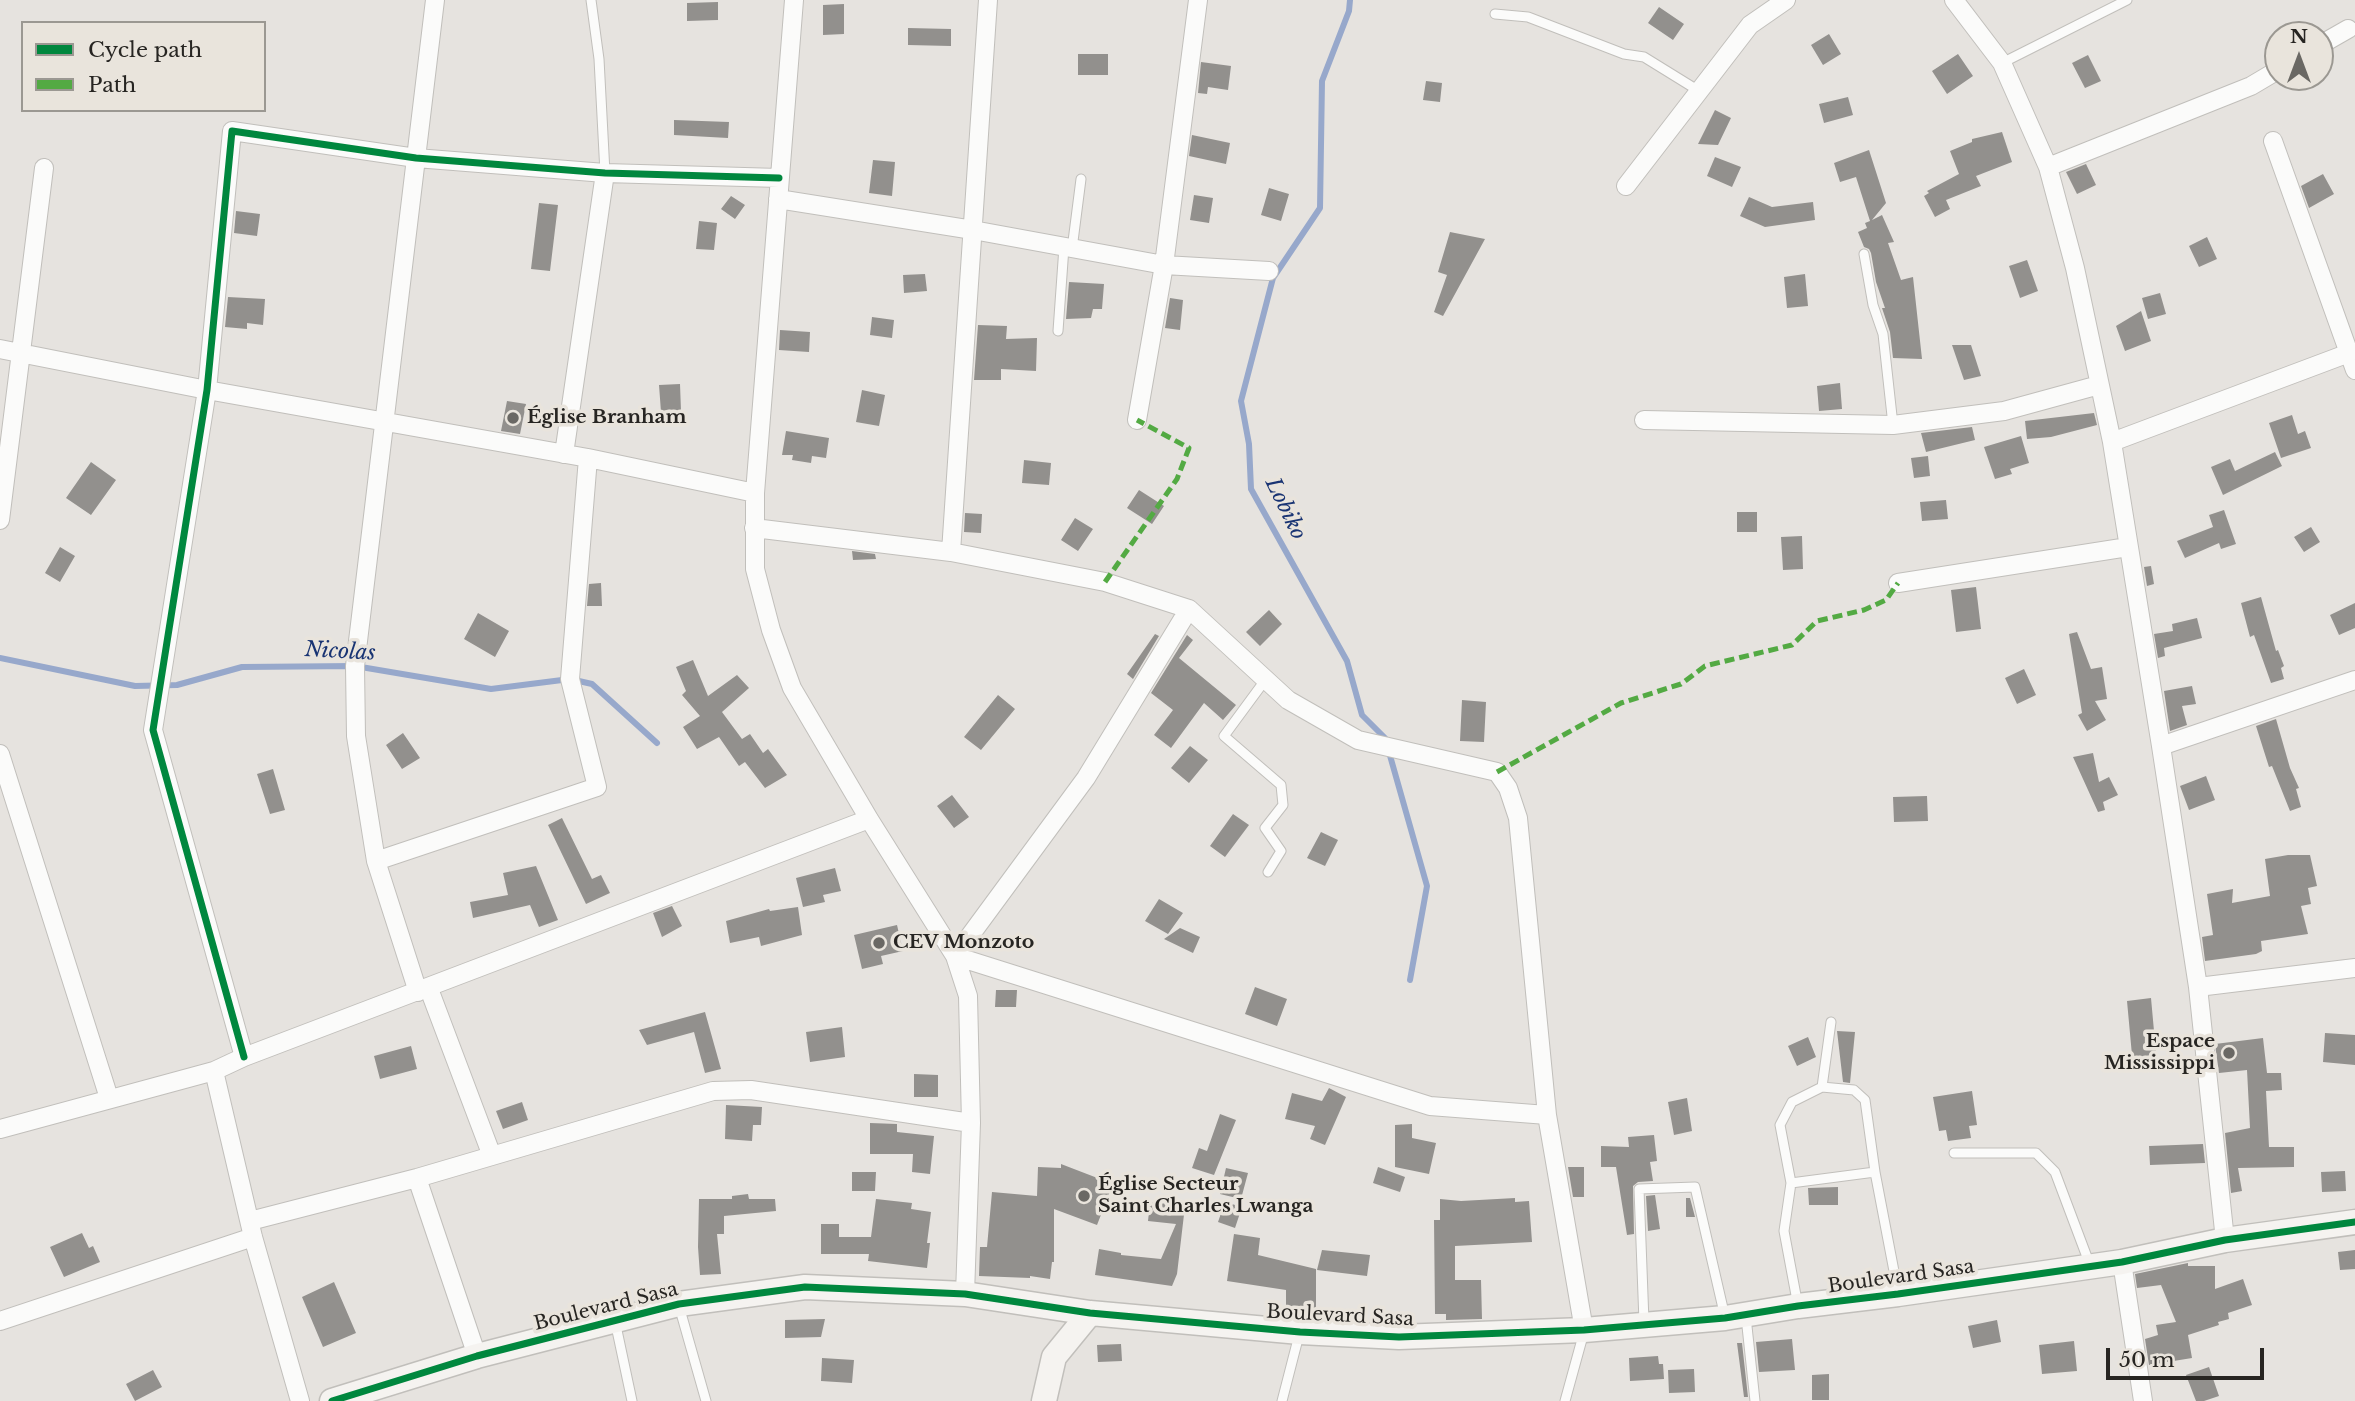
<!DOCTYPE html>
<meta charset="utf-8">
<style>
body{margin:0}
#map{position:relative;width:2355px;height:1401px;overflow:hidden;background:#e6e3df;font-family:"Libre Baskerville",serif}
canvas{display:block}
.legend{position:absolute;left:21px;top:21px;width:245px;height:91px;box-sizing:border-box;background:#e9e4dc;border:2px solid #9b9892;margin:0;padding:9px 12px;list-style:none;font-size:21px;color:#272522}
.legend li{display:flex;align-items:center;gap:14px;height:35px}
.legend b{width:35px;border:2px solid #9b9892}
.north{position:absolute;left:2264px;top:21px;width:70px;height:70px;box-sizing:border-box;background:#e9e4dc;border:2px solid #9b9892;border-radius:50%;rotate:0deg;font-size:19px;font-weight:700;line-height:28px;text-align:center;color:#272522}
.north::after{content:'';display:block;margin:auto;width:24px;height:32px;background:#6a6864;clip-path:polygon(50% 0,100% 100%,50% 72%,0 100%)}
.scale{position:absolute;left:2106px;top:1348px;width:158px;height:32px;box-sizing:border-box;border:4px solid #272522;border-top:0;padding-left:9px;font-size:21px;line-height:24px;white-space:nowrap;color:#272522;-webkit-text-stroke:5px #e9e4dc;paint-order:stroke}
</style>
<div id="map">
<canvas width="2355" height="1401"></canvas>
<ul class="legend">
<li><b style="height:9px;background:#00873e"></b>Cycle path</li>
<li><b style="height:9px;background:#53aa43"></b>Path</li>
</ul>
<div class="north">N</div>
<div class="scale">50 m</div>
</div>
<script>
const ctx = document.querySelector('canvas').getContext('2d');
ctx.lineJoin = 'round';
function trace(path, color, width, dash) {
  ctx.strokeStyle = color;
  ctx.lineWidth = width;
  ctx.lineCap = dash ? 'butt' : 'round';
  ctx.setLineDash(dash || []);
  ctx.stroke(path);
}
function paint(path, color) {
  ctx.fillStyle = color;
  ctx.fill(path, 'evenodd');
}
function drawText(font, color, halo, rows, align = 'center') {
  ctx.font = font + ' "Libre Baskerville",serif';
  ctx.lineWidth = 7;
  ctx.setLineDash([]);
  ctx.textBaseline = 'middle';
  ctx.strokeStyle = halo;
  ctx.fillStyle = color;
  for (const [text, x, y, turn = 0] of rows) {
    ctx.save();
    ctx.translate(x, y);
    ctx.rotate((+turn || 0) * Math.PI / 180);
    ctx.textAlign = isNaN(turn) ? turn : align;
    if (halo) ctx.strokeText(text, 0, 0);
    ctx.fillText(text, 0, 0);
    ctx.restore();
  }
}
trace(new Path2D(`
 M 1350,0 L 1349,11 L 1322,81 L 1320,208 L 1273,278 L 1241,401 L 1249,444 L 1251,489 L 1347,661 L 1362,715 L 1385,738 L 1427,886 L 1410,980
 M 0,658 L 135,686 L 177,685 L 242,667 L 355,666 L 491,689 L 570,679 L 592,684 L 657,743`), '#97a8cb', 6);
paint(new Path2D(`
 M 718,2 L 718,20 L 687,21 L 687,3 Z
 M 844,4 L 844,34 L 823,35 L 823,5 Z
 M 1659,7 L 1684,24 L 1673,40 L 1648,23 Z
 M 908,28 L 951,29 L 951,46 L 908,45 Z
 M 1829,34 L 1841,54 L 1823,65 L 1811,45 Z
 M 1078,54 L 1108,54 L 1108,75 L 1078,75 Z
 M 1958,54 L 1973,76 L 1947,94 L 1932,71 Z
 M 2088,55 L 2101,81 L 2085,88 L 2072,63 Z
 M 1201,62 L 1231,66 L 1228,90 L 1208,87 L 1207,94 L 1198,93 Z
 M 1426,81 L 1442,83 L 1440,102 L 1423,100 Z
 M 1848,97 L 1853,115 L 1824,123 L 1819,104 Z
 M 1715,110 L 1731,118 L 1718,145 L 1698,144 Z
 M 674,120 L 729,122 L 728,138 L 674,135 Z
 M 2002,132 L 2012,162 L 1976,176 L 1981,186 L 1946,200 L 1950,209 L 1935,217 L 1924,196 L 1929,193 L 1927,191 L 1959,174 L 1950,151 L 1972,142 L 1972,139 Z
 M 1192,135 L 1230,143 L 1226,164 L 1189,156 Z
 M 1869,150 L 1886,203 L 1872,220 L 1882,215 L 1894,242 L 1888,243 L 1901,280 L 1913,277 L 1922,359 L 1893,358 L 1890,332 L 1882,308 L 1885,308 L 1876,282 L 1871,253 L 1869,249 L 1864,247 L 1858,232 L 1867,228 L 1865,223 L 1870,221 L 1856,177 L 1840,182 L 1834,163 Z
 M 1715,157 L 1741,167 L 1732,187 L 1707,176 Z
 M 873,160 L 895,162 L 892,196 L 869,193 Z
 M 2086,164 L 2096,185 L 2077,194 L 2066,172 Z
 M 2323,174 L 2334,194 L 2309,208 L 2301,186 Z
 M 1269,188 L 1289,194 L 1281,221 L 1261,215 Z
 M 1194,195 L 1213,198 L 1209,223 L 1190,220 Z
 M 731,196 L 745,205 L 735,219 L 721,209 Z
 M 1749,197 L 1772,207 L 1813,202 L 1815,220 L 1765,227 L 1740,216 Z
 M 539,203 L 558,205 L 550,271 L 531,269 Z
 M 236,211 L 260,214 L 257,236 L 234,233 Z
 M 699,221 L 717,223 L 714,250 L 696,249 Z
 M 1450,232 L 1485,239 L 1443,316 L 1434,312 L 1447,275 L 1438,272 Z
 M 2207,237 L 2217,259 L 2199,267 L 2189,246 Z
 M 2027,260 L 2038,291 L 2020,298 L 2009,266 Z
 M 925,274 L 927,291 L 904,293 L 903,275 Z
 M 1805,274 L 1808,306 L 1787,308 L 1784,277 Z
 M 1069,282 L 1104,284 L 1102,309 L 1093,309 L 1091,318 L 1066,319 Z
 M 2160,293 L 2166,314 L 2148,319 L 2142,298 Z
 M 228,297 L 265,299 L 263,325 L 247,323 L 247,329 L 225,327 Z
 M 1170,298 L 1183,300 L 1180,330 L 1165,328 Z
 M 2141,311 L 2151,341 L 2125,351 L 2116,326 Z
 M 872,317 L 894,320 L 892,338 L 870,335 Z
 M 978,325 L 1007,326 L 1006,339 L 1037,338 L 1036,371 L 1001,369 L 1001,380 L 974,380 Z
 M 780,330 L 810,332 L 809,352 L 779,350 Z
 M 1952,345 L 1971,345 L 1981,376 L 1964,380 Z
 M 1840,383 L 1842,409 L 1819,411 L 1817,386 Z
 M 680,384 L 681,411 L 661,412 L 659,385 Z
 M 862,390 L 885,395 L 879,426 L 856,422 Z
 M 507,401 L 526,404 L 520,434 L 501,431 Z
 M 2094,413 L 2097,425 L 2051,437 L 2027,439 L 2025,421 Z
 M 2292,415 L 2298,434 L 2305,431 L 2311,448 L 2281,458 L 2269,423 Z
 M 1972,427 L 1975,440 L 1926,452 L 1921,433 Z
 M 786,431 L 829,438 L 826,458 L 812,456 L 811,463 L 792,460 L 793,455 L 782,455 Z
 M 2021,436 L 2029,463 L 2010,469 L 2012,474 L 1995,479 L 1984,447 Z
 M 2275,452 L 2282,466 L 2223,495 L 2211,467 L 2230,459 L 2235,471 Z
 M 1928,456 L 1930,476 L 1914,478 L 1911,458 Z
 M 1024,460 L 1051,463 L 1049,485 L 1022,483 Z
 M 91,462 L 116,480 L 91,515 L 66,498 Z
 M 1139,490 L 1164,506 L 1152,524 L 1127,508 Z
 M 1946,500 L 1948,519 L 1922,521 L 1920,502 Z
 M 2224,510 L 2236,544 L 2221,549 L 2219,543 L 2185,558 L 2177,541 L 2213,527 L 2209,515 Z
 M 1737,512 L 1757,512 L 1757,532 L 1737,532 Z
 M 965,513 L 982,514 L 981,533 L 964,532 Z
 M 1075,518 L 1093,529 L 1078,551 L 1061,540 Z
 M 2311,527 L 2320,542 L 2304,552 L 2294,537 Z
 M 1802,536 L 1803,569 L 1783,570 L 1781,537 Z
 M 60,547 L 75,556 L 60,582 L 45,573 Z
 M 852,551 L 875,554 L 876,559 L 853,560 Z
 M 2151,566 L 2154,584 L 2147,586 L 2144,567 Z
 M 601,583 L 602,606 L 587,606 L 589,584 Z
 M 1976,587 L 1981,629 L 1956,632 L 1951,590 Z
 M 2261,597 L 2276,651 L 2278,650 L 2284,666 L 2281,668 L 2284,679 L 2271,683 L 2254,635 L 2250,637 L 2241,603 Z
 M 2355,603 L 2355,628 L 2339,635 L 2330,615 Z
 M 1269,610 L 1282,624 L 1260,646 L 1246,632 Z
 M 478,613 L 509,631 L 495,657 L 464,639 Z
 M 2197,618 L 2202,638 L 2164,648 L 2165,656 L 2158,658 L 2154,634 L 2173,631 L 2172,624 Z
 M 2077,632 L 2091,669 L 2102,667 L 2107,699 L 2095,701 L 2106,720 L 2087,731 L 2078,715 L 2082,713 L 2069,634 Z
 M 1155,634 L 1159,636 L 1133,679 L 1127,674 Z
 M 1187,635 L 1193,640 L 1179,658 L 1236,705 L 1223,720 L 1204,703 L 1171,748 L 1154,735 L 1173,710 L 1151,693 Z
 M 693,660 L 708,696 L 737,675 L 749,688 L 722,712 L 742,739 L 750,734 L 763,753 L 768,749 L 787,775 L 765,788 L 745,762 L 739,766 L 719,737 L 697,749 L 683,727 L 700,716 L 682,695 L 686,691 L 676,667 Z
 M 2024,669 L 2036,695 L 2017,704 L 2005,678 Z
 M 2192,686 L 2196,704 L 2182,706 L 2187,725 L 2170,731 L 2164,691 Z
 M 998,695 L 1015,709 L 981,750 L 964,737 Z
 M 1462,700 L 1486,702 L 1484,742 L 1460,741 Z
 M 2276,719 L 2290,768 L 2299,788 L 2296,789 L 2301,807 L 2290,811 L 2272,766 L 2269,767 L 2256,726 Z
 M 403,733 L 420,758 L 402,769 L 386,745 Z
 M 1190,746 L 1208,760 L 1189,783 L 1171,768 Z
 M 2093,753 L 2099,782 L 2109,777 L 2118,795 L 2103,802 L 2105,810 L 2098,812 L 2073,757 Z
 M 273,769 L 285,810 L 270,814 L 257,774 Z
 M 2206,776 L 2215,800 L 2189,810 L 2180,786 Z
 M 952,795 L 969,817 L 954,828 L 937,806 Z
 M 1927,796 L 1928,821 L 1894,822 L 1893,797 Z
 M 1233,814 L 1249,825 L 1225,857 L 1210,846 Z
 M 562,818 L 592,879 L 601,875 L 610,893 L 586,904 L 548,825 Z
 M 1321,832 L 1338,840 L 1325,866 L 1307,858 Z
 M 2288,855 L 2310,855 L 2317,886 L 2308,888 L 2311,904 L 2301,906 L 2308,934 L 2261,941 L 2262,951 L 2256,954 L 2205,961 L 2202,937 L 2213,935 L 2207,894 L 2233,889 L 2232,903 L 2270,896 L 2265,859 Z
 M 536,866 L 558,920 L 539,927 L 530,905 L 473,918 L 470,902 L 508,895 L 503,873 Z
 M 835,868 L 841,891 L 823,895 L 825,902 L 803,907 L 796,878 Z
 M 1159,899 L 1183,913 L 1168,934 L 1145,921 Z
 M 672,906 L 682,926 L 662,937 L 653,913 Z
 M 798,907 L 802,935 L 761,946 L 759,937 L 730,943 L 726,921 L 769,909 L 770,911 Z
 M 897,925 L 903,951 L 881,956 L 883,964 L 862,969 L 854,935 Z
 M 1180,928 L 1200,937 L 1193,953 L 1164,939 Z
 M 1255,987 L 1287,999 L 1277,1026 L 1245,1014 Z
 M 996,990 L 1017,990 L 1016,1007 L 995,1007 Z
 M 2151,998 L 2157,1064 L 2133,1066 L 2127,1001 Z
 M 705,1012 L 721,1069 L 705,1073 L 694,1032 L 647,1045 L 639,1030 Z
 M 842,1027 L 845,1057 L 810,1062 L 806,1032 Z
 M 1837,1031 L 1855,1032 L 1850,1083 L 1843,1082 Z
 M 2325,1033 L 2355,1035 L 2355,1065 L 2323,1062 Z
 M 1808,1037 L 1816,1057 L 1797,1066 L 1788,1046 Z
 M 2263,1038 L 2267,1073 L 2281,1073 L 2282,1090 L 2266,1091 L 2269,1147 L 2294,1147 L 2294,1167 L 2238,1168 L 2242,1191 L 2231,1193 L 2225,1133 L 2250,1128 L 2247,1070 L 2219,1073 L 2215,1044 Z
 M 411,1046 L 417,1069 L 380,1079 L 374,1056 Z
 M 914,1074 L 938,1075 L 938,1097 L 914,1097 Z
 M 1329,1088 L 1346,1097 L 1325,1145 L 1310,1139 L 1315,1126 L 1285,1119 L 1292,1093 L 1322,1101 Z
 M 1972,1091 L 1977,1125 L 1969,1126 L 1971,1138 L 1948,1141 L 1946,1130 L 1939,1131 L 1933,1097 Z
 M 1687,1098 L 1692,1131 L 1674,1135 L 1668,1102 Z
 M 522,1102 L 528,1120 L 503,1129 L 496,1111 Z
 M 726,1105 L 762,1107 L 761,1125 L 753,1125 L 752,1141 L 725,1139 Z
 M 1220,1114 L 1236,1120 L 1214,1175 L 1192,1168 L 1199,1148 L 1207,1151 Z
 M 870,1123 L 897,1124 L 897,1132 L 934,1136 L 930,1174 L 912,1172 L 913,1154 L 870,1154 Z
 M 1412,1124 L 1412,1138 L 1436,1143 L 1429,1174 L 1395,1167 L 1395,1125 Z
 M 1654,1135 L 1657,1161 L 1650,1162 L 1653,1181 L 1638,1182 L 1633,1186 L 1634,1234 L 1627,1235 L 1616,1167 L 1601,1167 L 1601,1146 L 1629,1147 L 1628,1137 Z
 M 2203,1144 L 2205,1163 L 2150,1165 L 2149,1146 Z
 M 1061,1164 L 1113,1184 L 1097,1225 L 1054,1209 L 1054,1262 L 1052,1262 L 1050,1279 L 1030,1276 L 1030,1278 L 979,1276 L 980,1247 L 987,1247 L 992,1192 L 1037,1196 L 1038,1167 L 1061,1168 Z
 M 1378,1167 L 1405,1177 L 1400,1192 L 1373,1183 Z
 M 1568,1167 L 1584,1167 L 1584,1197 L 1573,1197 Z
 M 1226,1168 L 1248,1173 L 1241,1199 L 1220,1194 Z
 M 2345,1171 L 2346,1191 L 2322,1192 L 2321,1172 Z
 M 852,1172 L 876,1172 L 875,1191 L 852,1191 Z
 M 1838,1187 L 1838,1205 L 1809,1205 L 1808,1188 Z
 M 748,1194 L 749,1199 L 775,1199 L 776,1211 L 724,1216 L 724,1234 L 717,1234 L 721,1274 L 700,1275 L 698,1247 L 699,1199 L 732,1199 L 732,1196 Z
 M 1655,1195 L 1660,1229 L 1648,1231 L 1646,1196 Z
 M 1515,1198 L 1515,1202 L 1529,1201 L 1532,1242 L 1455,1246 L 1455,1280 L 1481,1280 L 1482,1319 L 1446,1320 L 1446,1314 L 1435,1314 L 1434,1220 L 1440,1220 L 1440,1199 L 1461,1201 Z
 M 1686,1198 L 1690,1198 L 1695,1217 L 1686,1217 Z
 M 876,1199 L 912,1203 L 911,1209 L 931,1212 L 927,1243 L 930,1243 L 927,1268 L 868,1261 L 869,1254 L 821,1254 L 821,1224 L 839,1224 L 839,1237 L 871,1237 Z
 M 1150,1202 L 1185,1206 L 1177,1274 L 1172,1286 L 1095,1275 L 1099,1249 L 1121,1253 L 1121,1255 L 1161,1259 L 1176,1224 L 1148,1221 Z
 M 1225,1202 L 1242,1207 L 1235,1228 L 1218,1222 Z
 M 82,1233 L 89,1248 L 93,1246 L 100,1262 L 64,1277 L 50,1247 Z
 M 1234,1234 L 1260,1238 L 1258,1255 L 1316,1269 L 1316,1308 L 1286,1308 L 1286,1290 L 1227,1281 Z
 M 1322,1250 L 1370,1255 L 1367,1276 L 1317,1270 Z
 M 2355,1250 L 2355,1269 L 2340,1270 L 2338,1252 Z
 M 2188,1263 L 2188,1266 L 2215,1266 L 2215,1289 L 2243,1279 L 2252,1305 L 2228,1313 L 2229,1319 L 2218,1322 L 2219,1325 L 2188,1335 L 2192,1358 L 2149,1365 L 2145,1339 L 2158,1335 L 2156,1325 L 2176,1322 L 2161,1285 L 2137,1288 L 2135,1274 Z
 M 334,1282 L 356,1333 L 323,1347 L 302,1297 Z
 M 825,1319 L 821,1337 L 785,1338 L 785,1320 Z
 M 1997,1320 L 2001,1342 L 1973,1348 L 1968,1326 Z
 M 1792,1339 L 1795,1370 L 1759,1372 L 1756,1342 Z
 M 2074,1341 L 2077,1371 L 2042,1374 L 2039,1345 Z
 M 1737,1343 L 1742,1343 L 1748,1397 L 1744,1397 Z
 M 1121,1344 L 1122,1361 L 1098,1362 L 1097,1345 Z
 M 1658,1356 L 1659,1364 L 1663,1364 L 1664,1379 L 1630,1381 L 1629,1358 Z
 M 822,1358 L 854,1360 L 852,1383 L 821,1381 Z
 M 2209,1367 L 2219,1396 L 2204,1401 L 2196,1401 L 2186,1375 Z
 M 1694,1369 L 1695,1392 L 1669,1393 L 1668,1370 Z
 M 153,1370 L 162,1387 L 135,1401 L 126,1384 Z
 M 1829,1374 L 1829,1400 L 1812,1400 L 1812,1375 Z`), '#92908d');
const lane = new Path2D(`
 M 591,0 L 599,59 L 605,173
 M 1495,14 L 1528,17 L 1624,54 L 1644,57 L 1699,91
 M 2002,63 L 2127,0
 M 1072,249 L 1081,179
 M 1864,254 L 1873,305 L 1883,334 L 1893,425
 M 1058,331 L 1064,247
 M 1266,679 L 1224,736 L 1281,785 L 1283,805 L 1265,828 L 1281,851 L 1268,872
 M 1822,1087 L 1831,1022
 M 1954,1153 L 2036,1153 L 2055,1172 L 2090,1265
 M 1791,1183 L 1780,1125 L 1792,1102 L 1822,1087 L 1854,1090 L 1865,1100 L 1875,1172
 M 679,1306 L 706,1401
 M 1798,1306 L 1784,1231 L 1791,1183 L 1875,1172 L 1898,1292
 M 1746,1317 L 1755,1401
 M 615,1321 L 632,1401
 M 1644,1322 L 1639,1189 L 1695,1187 L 1725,1317
 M 1282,1401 L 1299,1335
 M 1565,1401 L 1584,1332`);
const street = new Path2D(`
 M 794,0 L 755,493 L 755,569 L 771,630 L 792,688 L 869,819 L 955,956 L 968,996 L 971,1123 L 965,1294
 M 1954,0 L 2002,63 L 2048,167 L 2075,268 L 2112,442 L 2161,746 L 2198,987 L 2225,1240
 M 2320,45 L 2348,29
 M 2273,141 L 2355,370
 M 2048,167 L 2251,86 L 2278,70
 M 1626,186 L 1750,25 L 1786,0
 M 778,199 L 973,230 L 1164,265 L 1269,271
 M 0,349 L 207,390 L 588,458 L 755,493
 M 1137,420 L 1164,265 L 1198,0
 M 1644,420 L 1893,425 L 2004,411 L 2099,385
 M 2112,442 L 2349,353
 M 564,454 L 605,173
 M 0,520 L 44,168
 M 754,528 L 951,552 L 1105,582 L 1189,609 L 1288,700 L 1358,740 L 1497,772 L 1508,788 L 1518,818 L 1547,1115 L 1584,1330
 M 951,552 L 988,0
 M 1898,583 L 2128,547
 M 1189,609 L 1086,778 L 955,956 L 1430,1106 L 1547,1115
 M 2161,746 L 2355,680
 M 0,754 L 109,1098
 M 376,861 L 597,787 L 570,679 L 588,458
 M 2198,987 L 2355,968
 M 429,989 L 492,1156
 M 418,992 L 376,861 L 356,736 L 355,666 L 435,0
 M 244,1057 L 153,730 L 207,390 L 232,131 L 416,158 L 605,173 L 779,178
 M 214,1071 L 253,1237 L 300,1401
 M 0,1129 L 214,1071 L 244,1057 L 869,819
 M 417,1178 L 477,1356
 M 250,1221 L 417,1178 L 713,1091 L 751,1090 L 971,1123
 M 2122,1262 L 2143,1401
 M 0,1321 L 253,1237`);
const secondary = new Path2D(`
 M 332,1401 L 477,1356 L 679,1304 L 805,1287 L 965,1294 L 1090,1313 L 1300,1332 L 1399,1337 L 1584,1330 L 1725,1318 L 1798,1306 L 1898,1294 L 2122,1262 L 2225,1240 L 2355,1222
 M 1044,1401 L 1054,1357 L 1090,1313`);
trace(lane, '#c1bfbb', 11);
trace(street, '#c1bfbb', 20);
trace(secondary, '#c1bfbb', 27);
trace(lane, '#fbfbfa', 9);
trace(street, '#fbfbfa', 18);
trace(secondary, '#f5f3f0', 24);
trace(new Path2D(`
 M 1105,582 L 1177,479 L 1189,448 L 1137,420
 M 1497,772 L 1621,703 L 1681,684 L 1705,666 L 1792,645 L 1817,621 L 1864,610 L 1886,600 L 1898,583`), '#53aa43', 5, [10, 5]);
trace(new Path2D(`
 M 244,1057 L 153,730 L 207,390 L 232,131 L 416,158 L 605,173 L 779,178
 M 332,1401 L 477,1356 L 679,1304 L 805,1287 L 965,1294 L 1090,1313 L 1300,1332 L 1399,1337 L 1584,1330 L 1725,1318 L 1798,1306 L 1898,1294 L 2122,1262 L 2225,1240 L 2355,1222`), '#00873e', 7);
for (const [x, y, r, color] of [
 [513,418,7,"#6a6864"],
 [879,943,7,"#6a6864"],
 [2229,1053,7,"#6a6864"],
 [1084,1196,7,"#6a6864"]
]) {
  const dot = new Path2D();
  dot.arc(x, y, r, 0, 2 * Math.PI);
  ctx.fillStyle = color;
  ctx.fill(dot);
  trace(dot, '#e9e4dc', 2.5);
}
drawText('bold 19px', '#272522', '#e9e4dc', [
 ["Église Branham",527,418],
 ["CEV Monzoto",893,943],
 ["Espace",2215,1042,"right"],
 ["Mississippi",2215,1064,"right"],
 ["Église Secteur",1098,1185],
 ["Saint Charles Lwanga",1098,1207]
], 'left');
drawText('19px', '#272522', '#e9e4dc', [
 ["Boulevard Sasa",1901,1277,-8],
 ["Boulevard Sasa",606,1307,-14],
 ["Boulevard Sasa",1340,1316,3]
]);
drawText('italic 21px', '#193473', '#e9e4dc', [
 ["Lobiko",1285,509,64],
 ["Nicolas",340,652,3]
]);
</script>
